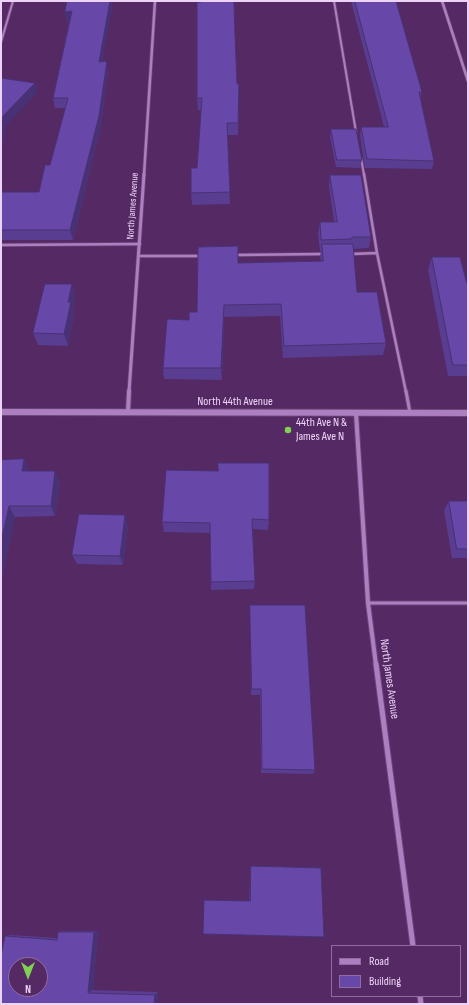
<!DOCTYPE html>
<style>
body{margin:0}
#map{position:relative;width:469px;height:1005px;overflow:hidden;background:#542964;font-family:"Sofia Sans Condensed",sans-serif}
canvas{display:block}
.frame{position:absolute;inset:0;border:2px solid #edd4f7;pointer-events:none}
.legend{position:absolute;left:331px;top:945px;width:130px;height:52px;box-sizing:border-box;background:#542964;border:1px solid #916d9f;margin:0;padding:5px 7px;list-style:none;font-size:12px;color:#edd4f7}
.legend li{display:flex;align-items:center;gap:8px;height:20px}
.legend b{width:20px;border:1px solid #916d9f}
.north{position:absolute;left:8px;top:957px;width:40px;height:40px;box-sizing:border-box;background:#542964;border:1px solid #916d9f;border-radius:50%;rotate:180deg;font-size:11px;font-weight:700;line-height:16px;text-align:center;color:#edd4f7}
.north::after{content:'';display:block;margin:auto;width:14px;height:18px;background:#80d051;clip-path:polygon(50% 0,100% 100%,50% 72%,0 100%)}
</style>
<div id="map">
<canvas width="469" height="1005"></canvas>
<div class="frame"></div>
<ul class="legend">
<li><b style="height:5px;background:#ad7fc0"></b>Road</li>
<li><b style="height:11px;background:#6747a7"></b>Building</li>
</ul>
<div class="north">N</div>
</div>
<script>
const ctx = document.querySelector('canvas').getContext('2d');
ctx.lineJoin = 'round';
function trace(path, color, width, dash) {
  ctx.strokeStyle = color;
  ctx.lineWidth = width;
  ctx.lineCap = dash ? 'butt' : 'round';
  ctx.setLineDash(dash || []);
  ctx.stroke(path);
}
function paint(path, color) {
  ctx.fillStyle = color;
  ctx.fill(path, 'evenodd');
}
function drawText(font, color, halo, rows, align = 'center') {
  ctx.font = font + ' "Sofia Sans Condensed",sans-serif';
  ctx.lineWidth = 3;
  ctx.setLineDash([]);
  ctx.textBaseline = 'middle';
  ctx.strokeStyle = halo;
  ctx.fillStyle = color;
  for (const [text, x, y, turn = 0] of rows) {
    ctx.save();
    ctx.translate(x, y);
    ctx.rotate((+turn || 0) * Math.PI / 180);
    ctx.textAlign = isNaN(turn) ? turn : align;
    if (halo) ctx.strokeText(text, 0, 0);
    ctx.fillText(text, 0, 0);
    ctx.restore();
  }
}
const serviceFar2 = new Path2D(`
 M 334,1 L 356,132
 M 1,42 L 13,1
 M 361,158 L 364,175`);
const serviceFar1 = new Path2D(`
 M 364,174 L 377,253 L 406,392
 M 1,245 L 140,244
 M 351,254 L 377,253
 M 235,255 L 323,254
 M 139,256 L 201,256`);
const service = new Path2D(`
 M 406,391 L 410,413
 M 368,603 L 468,603`);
const minorFar3 = new Path2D(`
 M 442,1 L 468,81
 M 144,175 L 155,1`);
const minorFar2 = new Path2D(`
 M 129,392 L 144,174`);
const minorFar1 = new Path2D(`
 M 128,412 L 129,391
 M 356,413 L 368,603 L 376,665`);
const minor = new Path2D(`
 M 376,664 L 413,946
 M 420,996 L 421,1004`);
const tertiary = new Path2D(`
 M 1,409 L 468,410 L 468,416 L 1,415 Z`);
trace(serviceFar2, '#6b4579', 3.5);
trace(serviceFar1, '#6b4579', 4);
trace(service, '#6b4579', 5);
trace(minorFar3, '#6b4579', 4);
trace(minorFar2, '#6b4579', 4.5);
trace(minorFar1, '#6b4579', 6);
trace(minor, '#6b4579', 7);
trace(tertiary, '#6b4579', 2);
trace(serviceFar2, '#ad7fc0', 2);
trace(serviceFar1, '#ad7fc0', 2.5);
trace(service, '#ad7fc0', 3);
trace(minorFar3, '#ad7fc0', 2.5);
trace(minorFar2, '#ad7fc0', 3);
trace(minorFar1, '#ad7fc0', 4);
trace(minor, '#ad7fc0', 5);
paint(tertiary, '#ad7fc0');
paint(new Path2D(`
 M 202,1 L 233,1 L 237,84 L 239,96 L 238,135 L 227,135 L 230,204 L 192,205 L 191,193 L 197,168 L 201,110 L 198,110 L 197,98 Z
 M 351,1 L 396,1 L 422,92 L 420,98 L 434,161 L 432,169 L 365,168 L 360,136 L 361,127 L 384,127 Z
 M 65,12 L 103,61 L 108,71 L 101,126 L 73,240 L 1,240 L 1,192 L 39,192 L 50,165 L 66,108 L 55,108 L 53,98 L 69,22 L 67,22 Z
 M 331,129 L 362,160 L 360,168 L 336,167 L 330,137 Z
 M 330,175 L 371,237 L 369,248 L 353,249 L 357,292 L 386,343 L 383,355 L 283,358 L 280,316 L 224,317 L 222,380 L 164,379 L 163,368 L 189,320 L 197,312 L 238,263 L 321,261 L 320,256 L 321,251 L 320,251 L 318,234 L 320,222 L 334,222 L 329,186 Z
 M 432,257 L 467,284 L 468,284 L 468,376 L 448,376 L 428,270 Z
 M 72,284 L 75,297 L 73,309 L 74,314 L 68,346 L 38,345 L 33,333 Z
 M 24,459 L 29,471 L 60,482 L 55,516 L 15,517 L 1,581 L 1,460 Z
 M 166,470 L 269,520 L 268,530 L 252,529 L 255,581 L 254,589 L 211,590 L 210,533 L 164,532 L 162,522 Z
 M 449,501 L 468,501 L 468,558 L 452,558 L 444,510 Z
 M 128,525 L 123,565 L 77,564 L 72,555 Z
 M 250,605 L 315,770 L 313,774 L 261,773 L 260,695 L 251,695 L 250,613 Z
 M 251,866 L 321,868 L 249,901 Z
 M 63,931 L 98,931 L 93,990 L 158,992 L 157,1004 L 1,1004 L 5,936 L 12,935 L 57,938 L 58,932 Z`), '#593d90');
paint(new Path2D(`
 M 110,1 L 113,1 L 101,71 L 99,62 Z
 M 72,11 L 73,21 L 67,22 L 65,12 Z
 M 107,61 L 108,71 L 101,126 L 73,240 L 70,230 Z
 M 35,83 L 37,93 L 6,126 L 1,154 L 1,128 L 3,116 Z
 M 72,284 L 75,297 L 73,309 L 74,314 L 68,346 L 64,334 L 68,302 Z
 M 224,305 L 224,317 L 222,380 L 221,368 Z
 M 24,459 L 29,470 L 27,482 L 22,471 Z
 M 55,471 L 60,482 L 55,516 L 51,506 Z
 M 9,506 L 15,517 L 1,581 L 1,542 Z
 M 125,515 L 128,525 L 123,565 L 120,556 Z
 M 98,931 L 93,990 L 88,993 L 94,932 Z
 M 158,992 L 157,1004 L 154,1004 L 155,995 Z`), '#483275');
const building = new Path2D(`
 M 67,1 L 110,1 L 99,62 L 107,61 L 99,116 L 70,230 L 1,230 L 1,192 L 39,192 L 45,165 L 50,165 L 68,98 L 53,98 L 72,11 L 65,12 Z
 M 202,1 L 233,1 L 233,2 L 234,2 L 235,34 L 237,84 L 239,84 L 238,123 L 227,123 L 230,192 L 191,193 L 191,168 L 197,168 L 202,98 L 197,98 L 197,2 L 201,2 Z
 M 355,1 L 396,1 L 422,92 L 419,92 L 434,161 L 367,159 L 361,127 L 388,127 Z
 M 1,78 L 35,83 L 3,116 L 1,128 Z
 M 331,129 L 356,129 L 362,160 L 337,160 Z
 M 330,175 L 361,175 L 371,237 L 352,237 L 352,239 L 321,240 L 320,222 L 337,222 Z
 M 322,244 L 353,244 L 357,292 L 377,292 L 386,343 L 284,346 L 281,304 L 224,305 L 221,368 L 163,368 L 167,319 L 189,320 L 189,312 L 197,312 L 198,247 L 238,246 L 238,263 L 323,261 Z
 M 432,257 L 460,257 L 467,284 L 468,284 L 468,365 L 453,365 Z
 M 45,284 L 72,284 L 68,302 L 71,302 L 64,334 L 33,333 Z
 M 24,459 L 22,471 L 55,471 L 51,506 L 9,506 L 1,542 L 1,460 Z
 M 218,463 L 269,463 L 269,520 L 252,519 L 255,581 L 211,582 L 210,523 L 162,522 L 166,470 L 218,471 Z
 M 449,501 L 468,501 L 468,549 L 457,549 Z
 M 79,514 L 125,515 L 120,556 L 72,555 Z
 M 250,605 L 305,605 L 315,770 L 262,769 L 261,689 L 252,689 Z
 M 251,866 L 321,868 L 324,937 L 203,934 L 204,900 L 250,901 Z
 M 58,932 L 94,932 L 88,993 L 155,995 L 154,1004 L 1,1004 L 1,956 L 5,936 L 57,940 ZM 16,965 L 40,965 L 40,989 L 16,989 Z`);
paint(building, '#6747a7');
trace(building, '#483275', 1);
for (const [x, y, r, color] of [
 [288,430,4,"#80d051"]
]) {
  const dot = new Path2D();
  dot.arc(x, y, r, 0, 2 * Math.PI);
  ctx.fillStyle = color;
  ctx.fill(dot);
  trace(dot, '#542964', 1.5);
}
drawText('10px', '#edd4f7', '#542964', [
 ["North James Avenue",133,206,-86]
]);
drawText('12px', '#edd4f7', '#542964', [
 ["North 44th Avenue",235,402],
 ["North James Avenue",389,679,82]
]);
drawText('12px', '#edd4f7', '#542964', [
 ["44th Ave N &",296,423],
 ["James Ave N",296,437]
], 'left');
</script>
